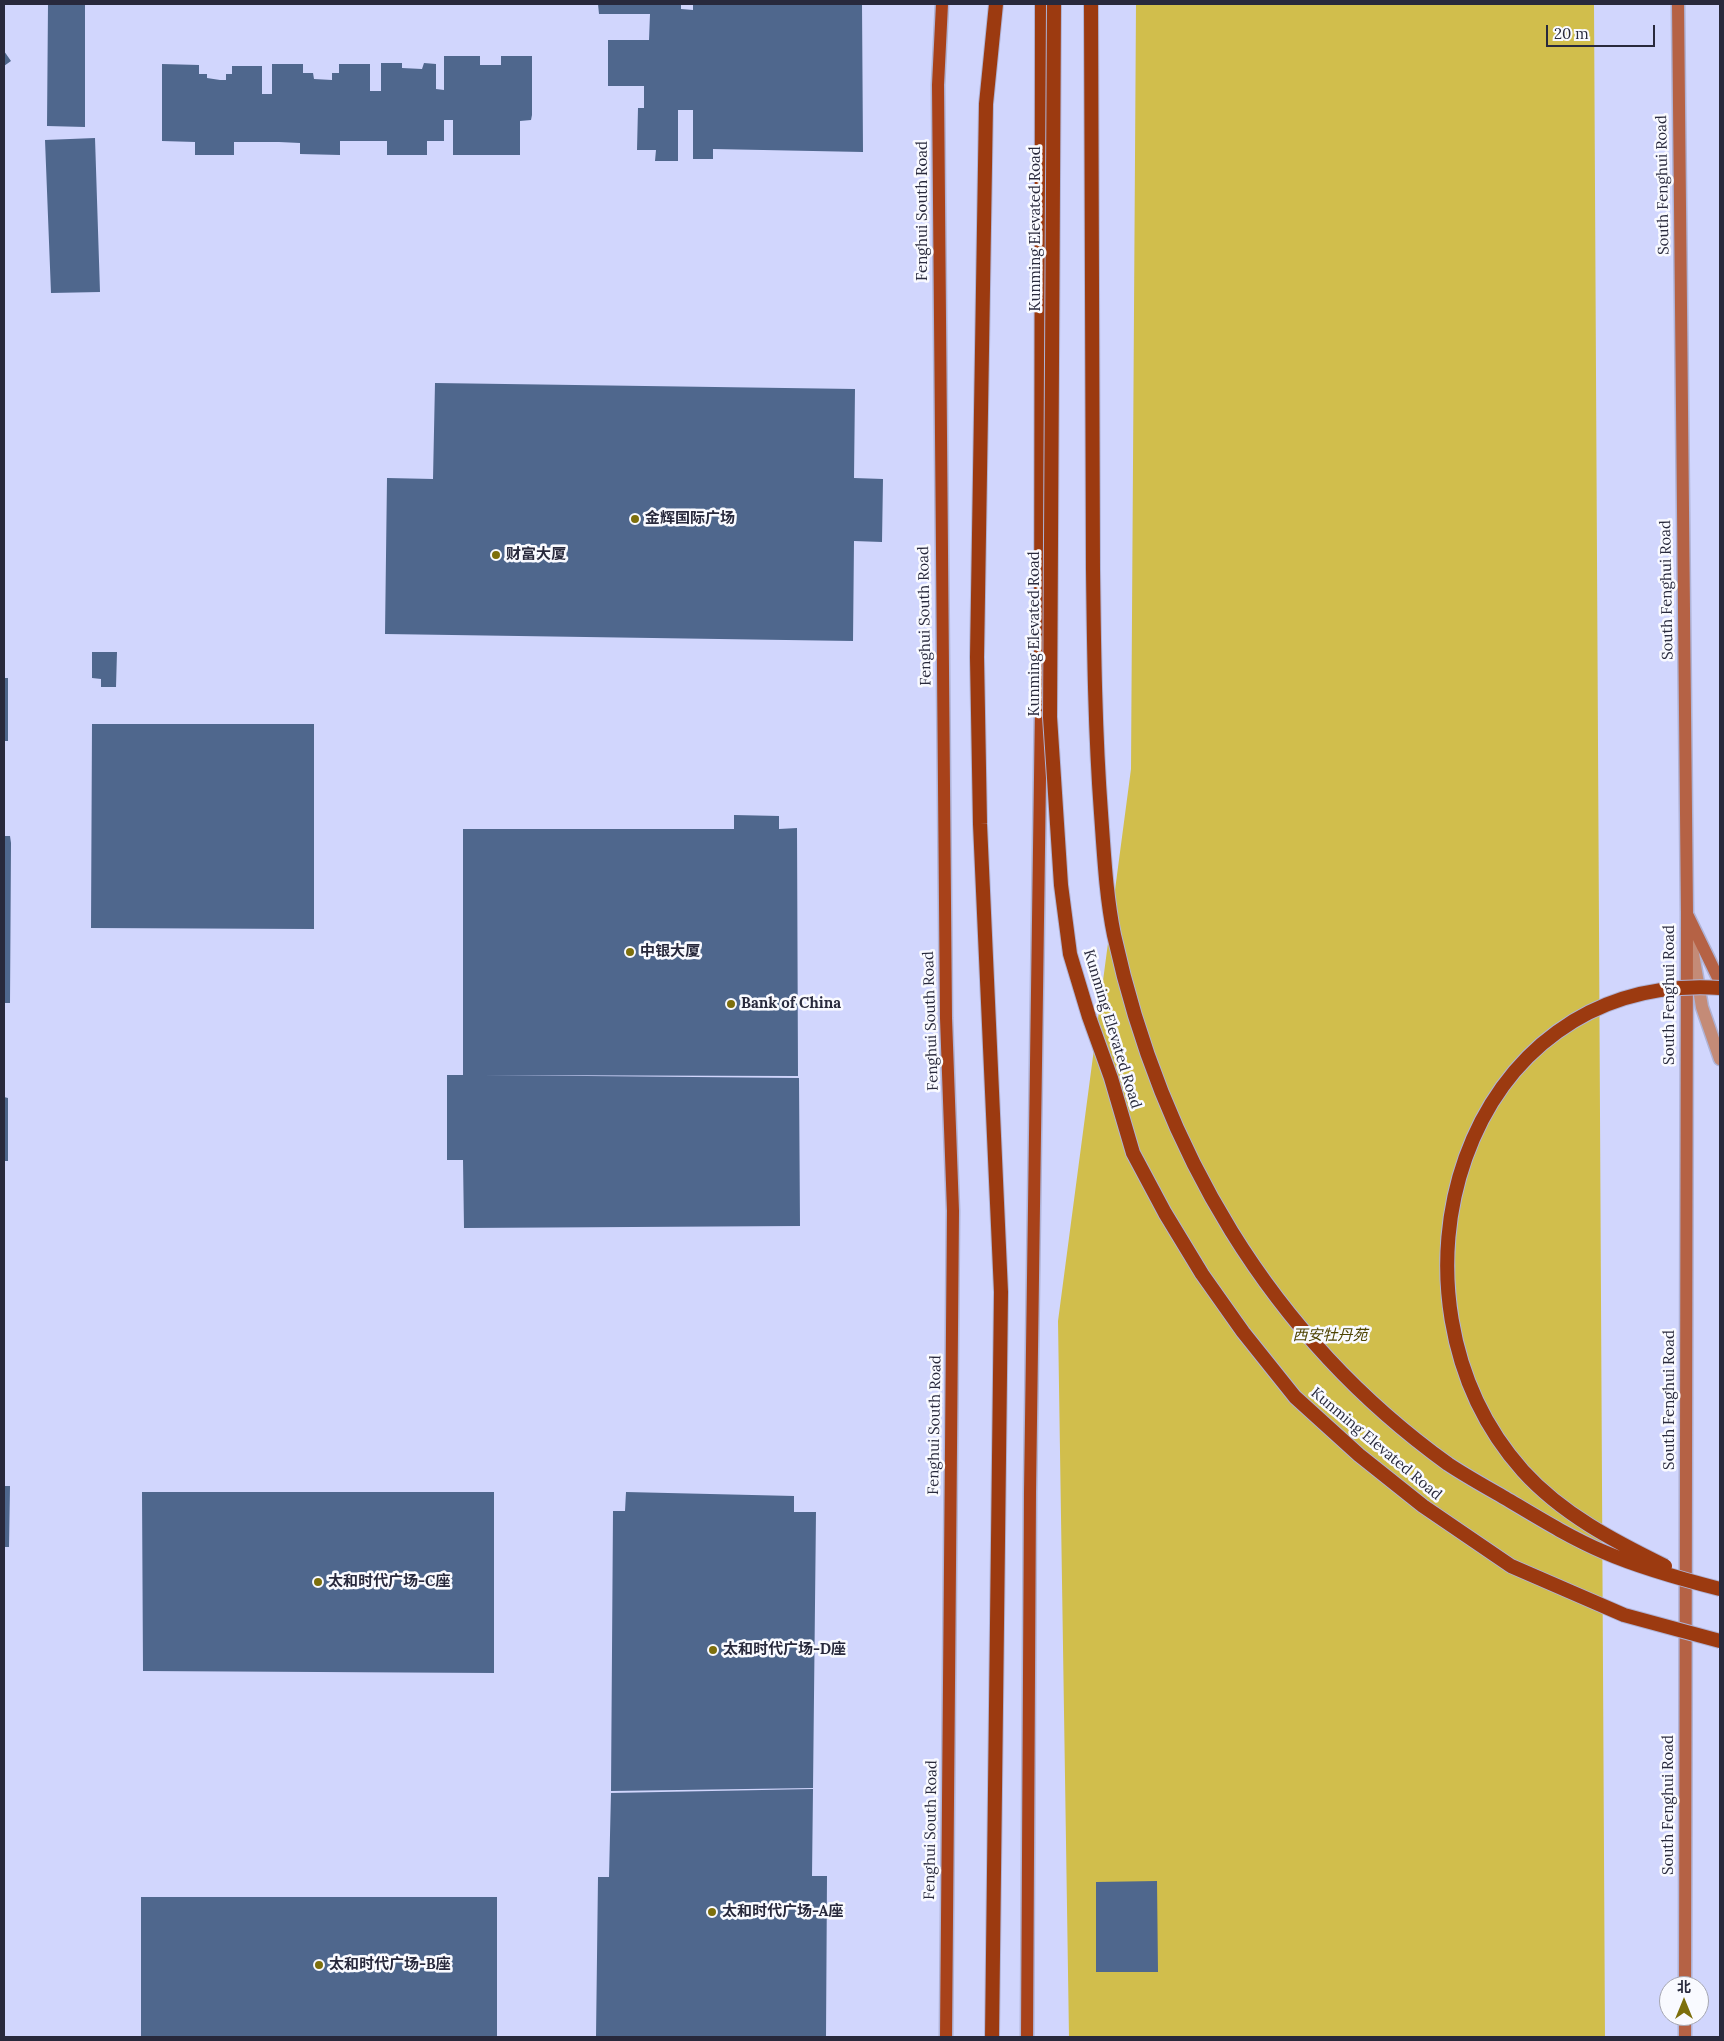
<!DOCTYPE html>
<meta charset="utf-8">
<style>
body{margin:0}
#map{position:relative;width:1724px;height:2041px;overflow:hidden;background:#d1d6fd;font-family:Lora,"Noto Sans SC",serif}
canvas{display:block}
.frame{position:absolute;inset:0;border:5px solid #28293c;pointer-events:none}
.north{position:absolute;left:1659px;top:1976px;width:50px;height:50px;box-sizing:border-box;background:#f9faff;border:1px solid #a5a6b1;border-radius:50%;rotate:0deg;font-size:14px;font-weight:700;line-height:20px;text-align:center;color:#28293c}
.north::after{content:'';display:block;margin:auto;width:18px;height:22px;background:#7d6f0c;clip-path:polygon(50% 0,100% 100%,50% 72%,0 100%)}
.scale{position:absolute;left:1546px;top:25px;width:109px;height:22px;box-sizing:border-box;border:2px solid #28293c;border-top:0;padding-left:6px;font-size:15px;line-height:18px;white-space:nowrap;color:#28293c;-webkit-text-stroke:4px #f9faff;paint-order:stroke}
</style>
<div id="map">
<canvas width="1724" height="2041"></canvas>
<div class="frame"></div>
<div class="north">北</div>
<div class="scale">20 m</div>
</div>
<script>
const ctx = document.querySelector('canvas').getContext('2d');
ctx.lineJoin = 'round';
function paint(path, color) {
  ctx.fillStyle = color;
  ctx.fill(path, 'evenodd');
}
function trace(path, color, width, dash) {
  ctx.strokeStyle = color;
  ctx.lineWidth = width;
  ctx.lineCap = dash ? 'butt' : 'round';
  ctx.setLineDash(dash || []);
  ctx.stroke(path);
}
function drawText(font, color, halo, rows, align = 'center') {
  ctx.font = font + ' Lora,"Noto Sans SC",serif';
  ctx.lineWidth = 5;
  ctx.setLineDash([]);
  ctx.textBaseline = 'middle';
  ctx.strokeStyle = halo;
  ctx.fillStyle = color;
  for (const [text, x, y, turn = 0] of rows) {
    ctx.save();
    ctx.translate(x, y);
    ctx.rotate((+turn || 0) * Math.PI / 180);
    ctx.textAlign = isNaN(turn) ? turn : align;
    if (halo) ctx.strokeText(text, 0, 0);
    ctx.fillText(text, 0, 0);
    ctx.restore();
  }
}
paint(new Path2D(`
 M 1136,4 L 1594,4 L 1605,2037 L 1069,2037 L 1058,1321 L 1131,769 Z`), '#d1be4c');
paint(new Path2D(`
 M 48,4 L 85,4 L 85,127 L 47,126 Z
 M 598,4 L 681,4 L 681,9 L 693,10 L 693,4 L 862,4 L 863,152 L 713,149 L 713,159 L 693,159 L 693,110 L 678,110 L 678,161 L 655,161 L 656,150 L 637,150 L 638,108 L 644,108 L 644,86 L 608,86 L 608,40 L 649,40 L 650,14 L 599,14 Z
 M 4,51 L 11,61 L 4,66 Z
 M 444,56 L 480,56 L 480,65 L 501,65 L 501,56 L 532,56 L 532,115 L 531,120 L 520,121 L 520,155 L 453,155 L 453,120 L 444,120 L 444,141 L 427,141 L 427,155 L 387,155 L 387,141 L 340,141 L 340,155 L 300,154 L 300,143 L 279,142 L 234,142 L 234,155 L 195,155 L 195,142 L 162,141 L 162,64 L 199,65 L 199,74 L 207,74 L 207,78 L 220,80 L 226,80 L 226,74 L 232,74 L 232,66 L 262,66 L 262,94 L 272,94 L 272,64 L 303,64 L 303,73 L 313,73 L 314,79 L 332,80 L 332,73 L 339,73 L 339,64 L 370,64 L 370,91 L 381,91 L 381,63 L 402,63 L 402,68 L 422,69 L 424,63 L 436,64 L 436,89 L 444,90 Z
 M 95,138 L 100,292 L 51,293 L 45,140 Z
 M 435,383 L 855,389 L 854,478 L 883,479 L 882,542 L 854,541 L 853,641 L 385,634 L 387,478 L 433,479 Z
 M 92,652 L 117,652 L 116,687 L 101,687 L 101,679 L 92,678 Z
 M 4,678 L 8,678 L 8,741 L 4,741 Z
 M 92,724 L 314,724 L 314,929 L 91,928 Z
 M 734,815 L 779,816 L 779,829 L 797,828 L 798,1076 L 481,1075 L 799,1078 L 800,1226 L 464,1228 L 463,1160 L 447,1160 L 447,1075 L 463,1075 L 463,829 L 734,829 Z
 M 4,836 L 10,836 L 11,843 L 10,1003 L 4,1003 Z
 M 4,1097 L 8,1098 L 8,1161 L 4,1161 Z
 M 4,1486 L 10,1486 L 9,1547 L 4,1547 Z
 M 142,1492 L 494,1492 L 494,1673 L 143,1671 Z
 M 626,1492 L 794,1496 L 794,1512 L 816,1512 L 813,1788 L 611,1791 L 613,1511 L 625,1511 Z
 M 813,1789 L 812,1876 L 827,1876 L 826,2037 L 596,2037 L 598,1877 L 609,1877 L 611,1793 Z
 M 1157,1881 L 1158,1972 L 1096,1972 L 1096,1882 Z
 M 141,1897 L 497,1897 L 497,2037 L 141,2037 Z`), '#4f678d');
const minor = new Path2D(`
 M 1690,936 L 1702,1007 L 1720,1059`);
const secondary = new Path2D(`
 M 1678,4 L 1687,914 L 1685,1986
 M 1688,916 L 1720,982
 M 1685,2037 L 1685,2016`);
const primary = new Path2D(`
 M 942,4 L 938,85 L 946,1018 L 953,1211 L 946,2037
 M 1027,2037 L 1030,1492 L 1041,706`);
const trunk = new Path2D(`
 M 1041,706 L 1042,4
 M 992,2037 L 1001,1292 L 980,824 L 977,657 L 986,104 L 996,4`);
trace(minor, '#afb3d6', 15);
trace(secondary, '#afb3d6', 15);
trace(primary, '#afb3d6', 15);
trace(trunk, '#afb3d6', 16);
trace(minor, '#c48b77', 12);
trace(secondary, '#b56245', 12);
trace(primary, '#a8421a', 12);
trace(trunk, '#9c3a10', 14);
const trunkBridge = new Path2D(`
 M 1054,4 L 1050,717 L 1061,885 L 1070,954 L 1089,1017 L 1111,1078 L 1133,1153 L 1165,1213 L 1202,1274 L 1243,1332 L 1295,1397 L 1359,1455 L 1423,1506 L 1511,1566 L 1624,1615 L 1720,1641
 M 1091,4 C 1091,192 1091,380 1093,569 C 1094,651 1095,732 1101,813 C 1104,854 1106,896 1114,935 C 1161,1149 1269,1335 1448,1464 C 1466,1476 1486,1487 1505,1498 C 1537,1517 1569,1537 1604,1552 C 1641,1568 1681,1579 1720,1589
 M 1665,1566 C 1614,1541 1562,1514 1523,1471 C 1368,1297 1459,971 1720,988`);
trace(trunkBridge, '#afb3d6', 16, []);
trace(trunkBridge, '#9c3a10', 14);
for (const [x, y, r, color] of [
 [635,519,5,"#7d6f0c"],
 [496,555,5,"#7d6f0c"],
 [630,952,5,"#7d6f0c"],
 [731,1004,5,"#7d6f0c"],
 [318,1582,5,"#7d6f0c"],
 [713,1650,5,"#7d6f0c"],
 [712,1912,5,"#7d6f0c"],
 [319,1965,5,"#7d6f0c"]
]) {
  const dot = new Path2D();
  dot.arc(x, y, r, 0, 2 * Math.PI);
  ctx.fillStyle = color;
  ctx.fill(dot);
  trace(dot, '#f9faff', 2);
}
drawText('15px', '#28293c', '#f9faff', [
 ["South Fenghui Road",1663,185,-91],
 ["Fenghui South Road",923,211,-90],
 ["Kunming Elevated Road",1036,229,-90],
 ["South Fenghui Road",1667,590,-91],
 ["Fenghui South Road",925,616,-91],
 ["Kunming Elevated Road",1035,634,-90],
 ["South Fenghui Road",1670,995,-90],
 ["Fenghui South Road",931,1021,-92],
 ["Kunming Elevated Road",1112,1029,73],
 ["South Fenghui Road",1670,1400,-90],
 ["Fenghui South Road",935,1425,-89],
 ["Kunming Elevated Road",1376,1444,40],
 ["South Fenghui Road",1669,1805,-90],
 ["Fenghui South Road",931,1830,-89]
]);
drawText('bold 15px', '#28293c', '#f9faff', [
 ["金辉国际广场",645,519],
 ["财富大厦",506,555],
 ["中银大厦",640,952],
 ["Bank of China",741,1004],
 ["太和时代广场-C座",328,1582],
 ["太和时代广场-D座",723,1650],
 ["太和时代广场-A座",722,1912],
 ["太和时代广场-B座",329,1965]
], 'left');
drawText('italic 15px', '#4c4200', '#f9faff', [
 ["西安牡丹苑",1330,1336]
]);
</script>
